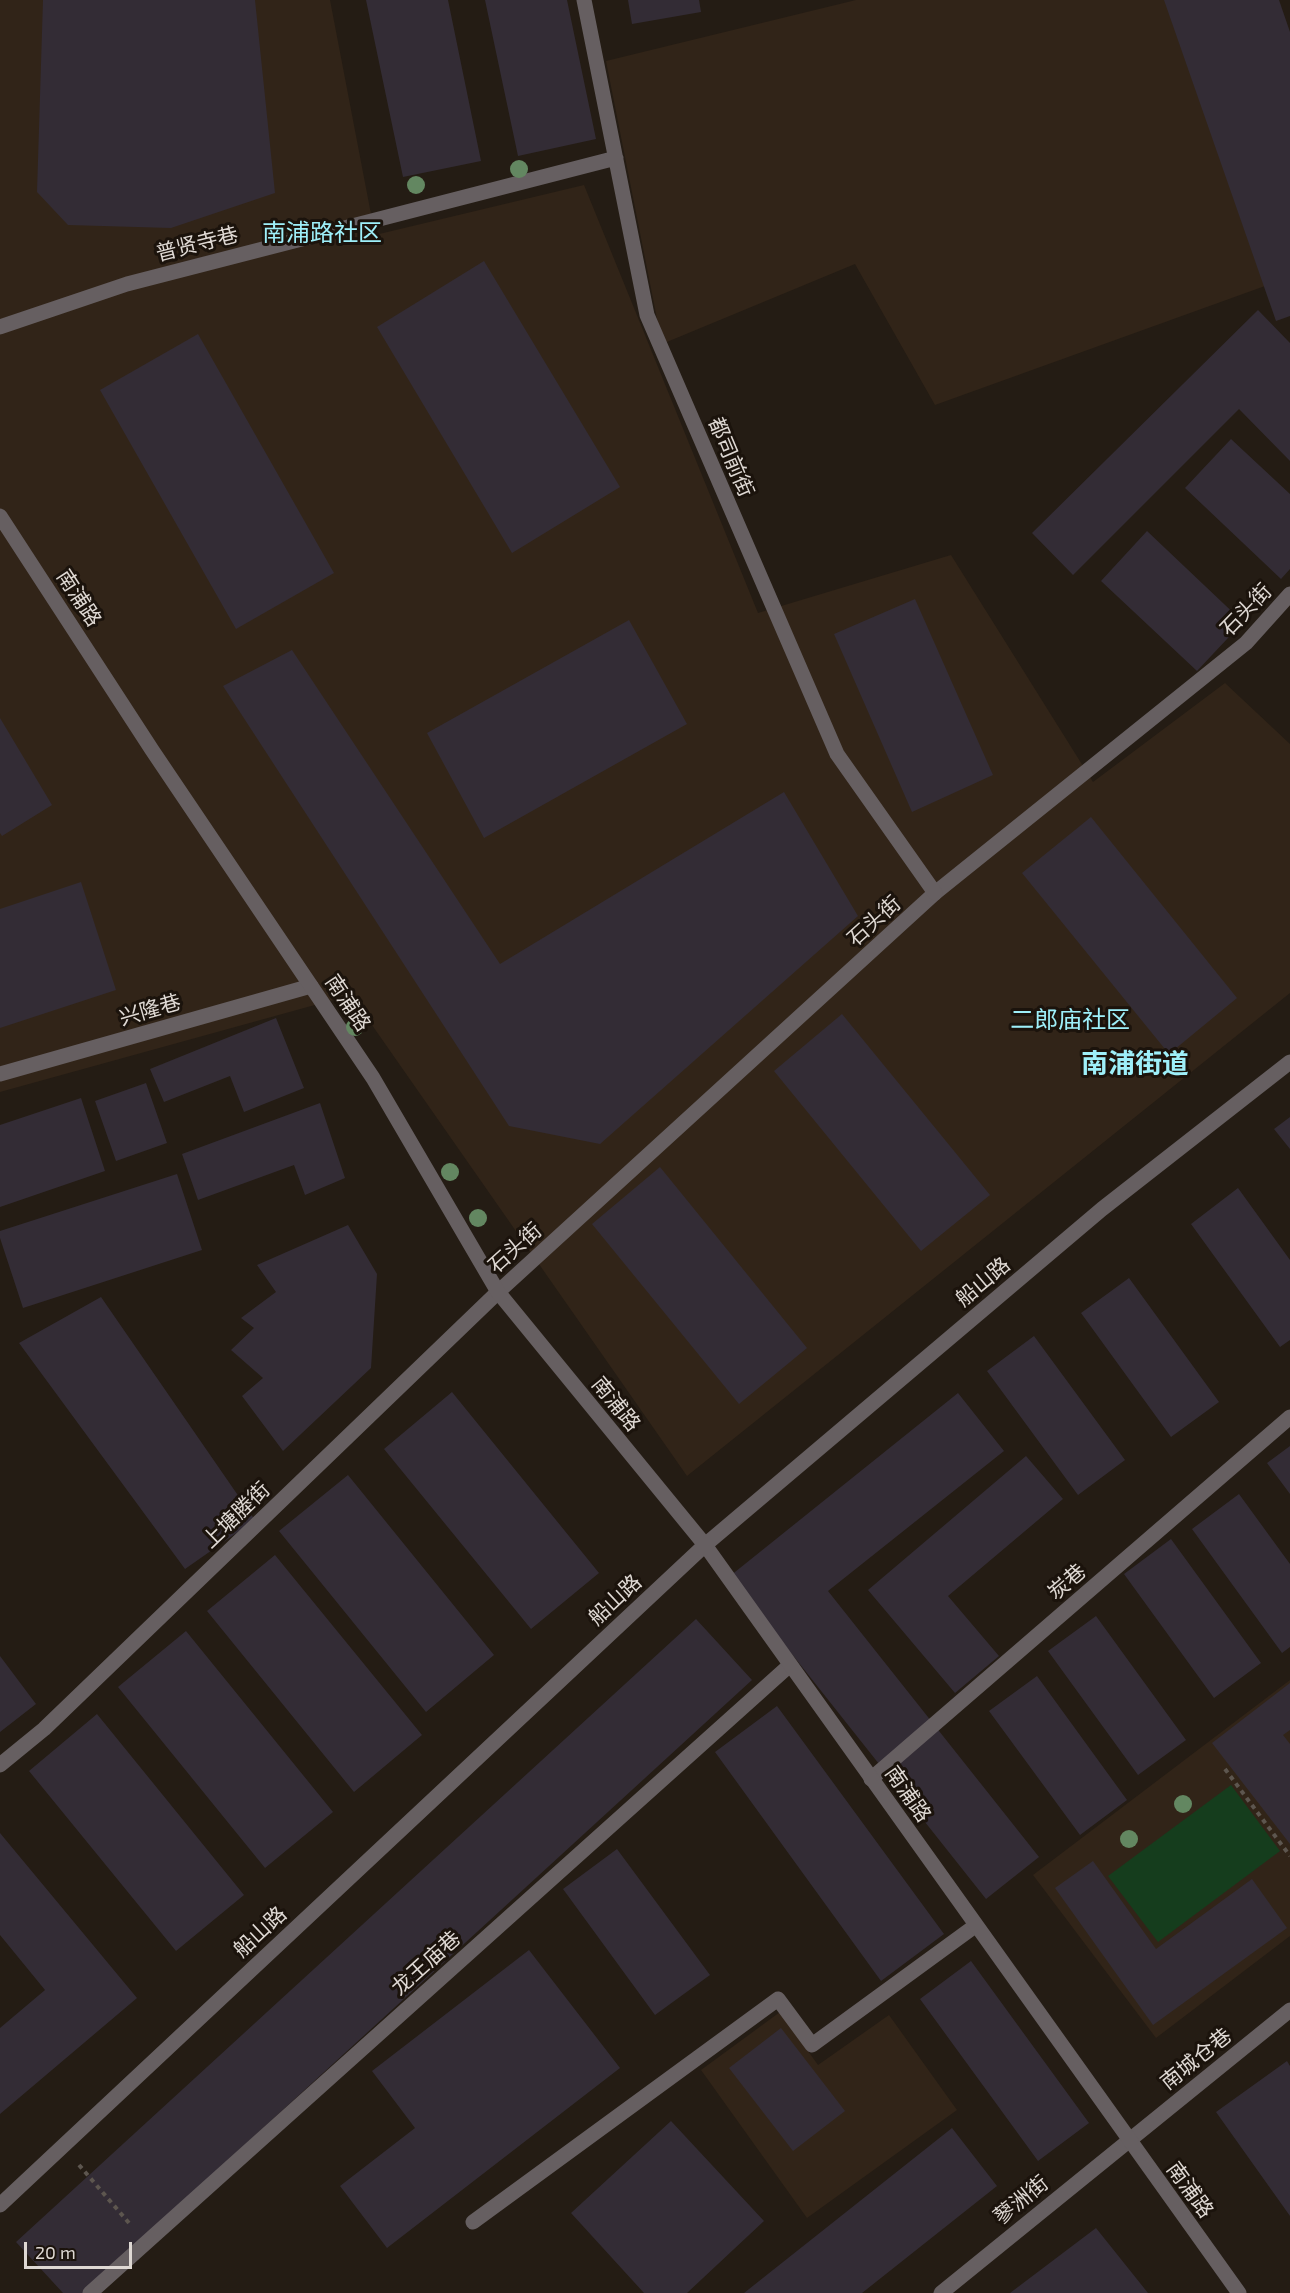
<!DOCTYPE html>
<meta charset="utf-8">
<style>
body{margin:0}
#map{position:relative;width:1290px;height:2293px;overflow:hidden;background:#241c14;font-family:"Exo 2",sans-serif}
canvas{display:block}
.scale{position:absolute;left:24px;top:2242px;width:108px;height:27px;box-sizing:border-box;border:3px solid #ded8d3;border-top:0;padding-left:8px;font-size:18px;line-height:21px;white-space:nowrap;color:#ded8d3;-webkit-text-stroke:4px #1b130c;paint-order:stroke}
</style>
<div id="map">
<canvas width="1290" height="2293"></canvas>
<div class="scale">20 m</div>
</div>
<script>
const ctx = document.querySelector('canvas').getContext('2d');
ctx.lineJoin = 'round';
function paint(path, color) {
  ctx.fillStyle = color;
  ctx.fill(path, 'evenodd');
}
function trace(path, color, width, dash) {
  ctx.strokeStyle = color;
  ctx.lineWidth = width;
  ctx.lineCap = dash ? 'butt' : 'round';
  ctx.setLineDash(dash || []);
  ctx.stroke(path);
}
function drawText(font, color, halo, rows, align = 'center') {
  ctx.font = font + ' "Exo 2","Noto Sans SC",sans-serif';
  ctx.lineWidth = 6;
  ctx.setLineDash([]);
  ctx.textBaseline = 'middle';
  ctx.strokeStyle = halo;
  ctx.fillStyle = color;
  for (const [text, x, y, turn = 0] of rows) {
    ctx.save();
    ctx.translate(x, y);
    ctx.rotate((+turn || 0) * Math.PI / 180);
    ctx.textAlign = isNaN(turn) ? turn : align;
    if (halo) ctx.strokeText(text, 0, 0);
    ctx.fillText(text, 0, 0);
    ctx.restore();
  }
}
paint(new Path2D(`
 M 0,0 L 330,0 L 375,235 L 584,185 L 758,613 L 951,555 L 1093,782 L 1225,683 L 1290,744 L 1290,993 L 687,1476 L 351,995 L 0,1092 Z
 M 856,0 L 1241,0 L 1290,277 L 935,405 L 855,264 L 662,344 L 606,61 Z
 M 1290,1680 L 1290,1936 L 1156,2038 L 1033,1875 Z
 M 780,2012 L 818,2065 L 889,2015 L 957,2110 L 807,2218 L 701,2070 Z`), '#312418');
paint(new Path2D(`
 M 1231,1785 L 1280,1851 L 1158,1942 L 1108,1876 Z`), '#153d1d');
paint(new Path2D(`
 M 43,0 L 255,0 L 275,193 L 171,228 L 68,225 L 37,192 Z
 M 366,0 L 448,0 L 481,161 L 403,177 Z
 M 485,0 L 567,0 L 596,139 L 518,156 Z
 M 628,0 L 699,0 L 701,12 L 632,24 Z
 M 1164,0 L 1279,0 L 1290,32 L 1290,316 L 1276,321 Z
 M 484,261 L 620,487 L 512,553 L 377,327 Z
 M 1258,310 L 1290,343 L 1290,461 L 1239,409 L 1073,575 L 1032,533 Z
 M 198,334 L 334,573 L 236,629 L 100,390 Z
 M 1231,439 L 1290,494 L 1290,569 L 1281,579 L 1185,488 Z
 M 1147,531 L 1243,622 L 1197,671 L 1101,581 Z
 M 915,599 L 993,775 L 912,812 L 834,634 Z
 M 629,620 L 687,724 L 484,838 L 427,733 Z
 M 292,650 L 500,964 L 784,792 L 858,916 L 600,1144 L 509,1126 L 223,686 Z
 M 0,718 L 52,805 L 2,836 L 0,833 Z
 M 1091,817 L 1237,998 L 1169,1054 L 1022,873 Z
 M 81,882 L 116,990 L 0,1028 L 0,909 Z
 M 842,1014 L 990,1195 L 921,1251 L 774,1071 Z
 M 276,1018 L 304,1088 L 244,1112 L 230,1076 L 164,1102 L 150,1069 Z
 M 146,1083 L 167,1143 L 116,1161 L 95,1101 Z
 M 81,1098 L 105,1171 L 0,1207 L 0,1125 Z
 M 320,1103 L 345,1178 L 305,1195 L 294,1165 L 198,1200 L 182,1154 Z
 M 1290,1117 L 1290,1149 L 1274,1129 Z
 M 660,1167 L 807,1348 L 739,1404 L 592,1224 Z
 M 177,1174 L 202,1250 L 23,1308 L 0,1238 L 0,1231 Z
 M 1238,1188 L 1290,1260 L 1290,1340 L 1280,1347 L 1191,1224 Z
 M 348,1225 L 377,1274 L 371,1368 L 283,1451 L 242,1396 L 263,1378 L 231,1350 L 254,1328 L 241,1318 L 276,1292 L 257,1265 Z
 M 1129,1278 L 1219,1402 L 1171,1437 L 1081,1313 Z
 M 101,1297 L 255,1520 L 185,1569 L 19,1343 Z
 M 1034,1336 L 1125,1460 L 1078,1495 L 987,1371 Z
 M 452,1392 L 599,1573 L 531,1629 L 384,1449 Z
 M 958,1393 L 1004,1451 L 828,1591 L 1039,1857 L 986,1899 L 730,1576 Z
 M 1290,1446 L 1290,1494 L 1267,1463 Z
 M 1026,1456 L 1063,1499 L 948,1596 L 999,1656 L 955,1693 L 868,1590 Z
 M 348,1475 L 494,1655 L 426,1712 L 279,1531 Z
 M 1239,1494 L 1290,1564 L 1290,1647 L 1282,1653 L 1192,1529 Z
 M 1171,1539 L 1261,1663 L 1214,1698 L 1124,1574 Z
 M 275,1555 L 422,1735 L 354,1792 L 207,1611 Z
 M 1096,1616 L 1186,1740 L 1138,1775 L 1048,1651 Z
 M 696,1619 L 752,1680 L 83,2293 L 63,2293 L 16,2242 Z
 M 186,1631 L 333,1812 L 265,1868 L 118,1687 Z
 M 0,1656 L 36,1704 L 0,1732 Z
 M 1037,1676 L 1127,1800 L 1080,1835 L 989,1711 Z
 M 1290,1683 L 1290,1730 L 1283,1735 L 1290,1744 L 1290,1844 L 1212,1743 Z
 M 777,1706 L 944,1934 L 881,1981 L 715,1752 Z
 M 97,1714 L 244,1895 L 176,1951 L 29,1771 Z
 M 0,1833 L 137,1998 L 0,2114 L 0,2028 L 45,1990 L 0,1935 Z
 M 617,1849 L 710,1975 L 655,2015 L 563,1889 Z
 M 1093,1861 L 1156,1949 L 1252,1879 L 1287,1928 L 1153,2025 L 1055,1888 Z
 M 529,1950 L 620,2068 L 387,2248 L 340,2186 L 415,2128 L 372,2071 Z
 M 971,1961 L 1089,2123 L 1038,2161 L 920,1999 Z
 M 781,2028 L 845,2111 L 793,2151 L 729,2068 Z
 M 1287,2061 L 1290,2066 L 1290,2216 L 1216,2112 Z
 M 671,2121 L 764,2221 L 687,2293 L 644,2293 L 571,2213 Z
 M 952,2128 L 997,2186 L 862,2293 L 744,2293 Z
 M 1096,2228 L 1148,2293 L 1010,2293 Z`), '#332c35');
trace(new Path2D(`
 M 1225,1769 L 1290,1856
 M 79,2165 L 129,2223`), '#5d564f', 4, [4.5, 4.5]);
trace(new Path2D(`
 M 0,1074 L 311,986
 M 0,1765 L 44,1729 L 498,1292 L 935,893 L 1246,643 L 1290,594
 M 871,1779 L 1290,1417
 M 473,2222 L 778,1999 L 812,2045 L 975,1926
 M 90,2293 L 790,1665`), '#665f61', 15);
trace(new Path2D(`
 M 584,0 L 647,315 L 837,754 L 935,893
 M 0,327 L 127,284 L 616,158
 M 941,2293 L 1290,2010`), '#665f61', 15);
trace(new Path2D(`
 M 0,516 L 152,750 L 373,1078 L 498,1292 L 705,1545 L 1239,2293
 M 0,2205 L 705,1545 L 1102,1209 L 1290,1062`), '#665f61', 15);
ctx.fillStyle = '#638761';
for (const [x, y] of [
 [519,169],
 [416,185],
 [355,1027],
 [450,1172],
 [478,1218],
 [1183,1804],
 [1129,1839]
]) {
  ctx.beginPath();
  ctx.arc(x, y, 9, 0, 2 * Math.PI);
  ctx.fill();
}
drawText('21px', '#ded8d3', '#1b130c', [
 ["普贤寺巷",197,244,-14],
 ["都司前街",731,457,67],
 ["南浦路",79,598,57],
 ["石头街",1246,610,-46],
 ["石头街",874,921,-42],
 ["南浦路",348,1003,56],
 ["兴隆巷",150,1010,-16],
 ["石头街",515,1248,-42],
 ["船山路",983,1282,-40],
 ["南浦路",616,1404,51],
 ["上塘塍街",236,1515,-44],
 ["炭巷",1067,1582,-41],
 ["船山路",615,1600,-43],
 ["南浦路",908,1794,55],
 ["船山路",260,1932,-43],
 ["龙王庙巷",426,1963,-42],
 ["南城仓巷",1196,2059,-39],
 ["南浦路",1190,2190,54],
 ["蓼洲街",1021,2200,-39]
]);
drawText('24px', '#9eeff9', '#1b130c', [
 ["南浦路社区",322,233],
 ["二郎庙社区",1070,1020]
]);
drawText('bold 27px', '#9eeff9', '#1b130c', [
 ["南浦街道",1135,1064]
]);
</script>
